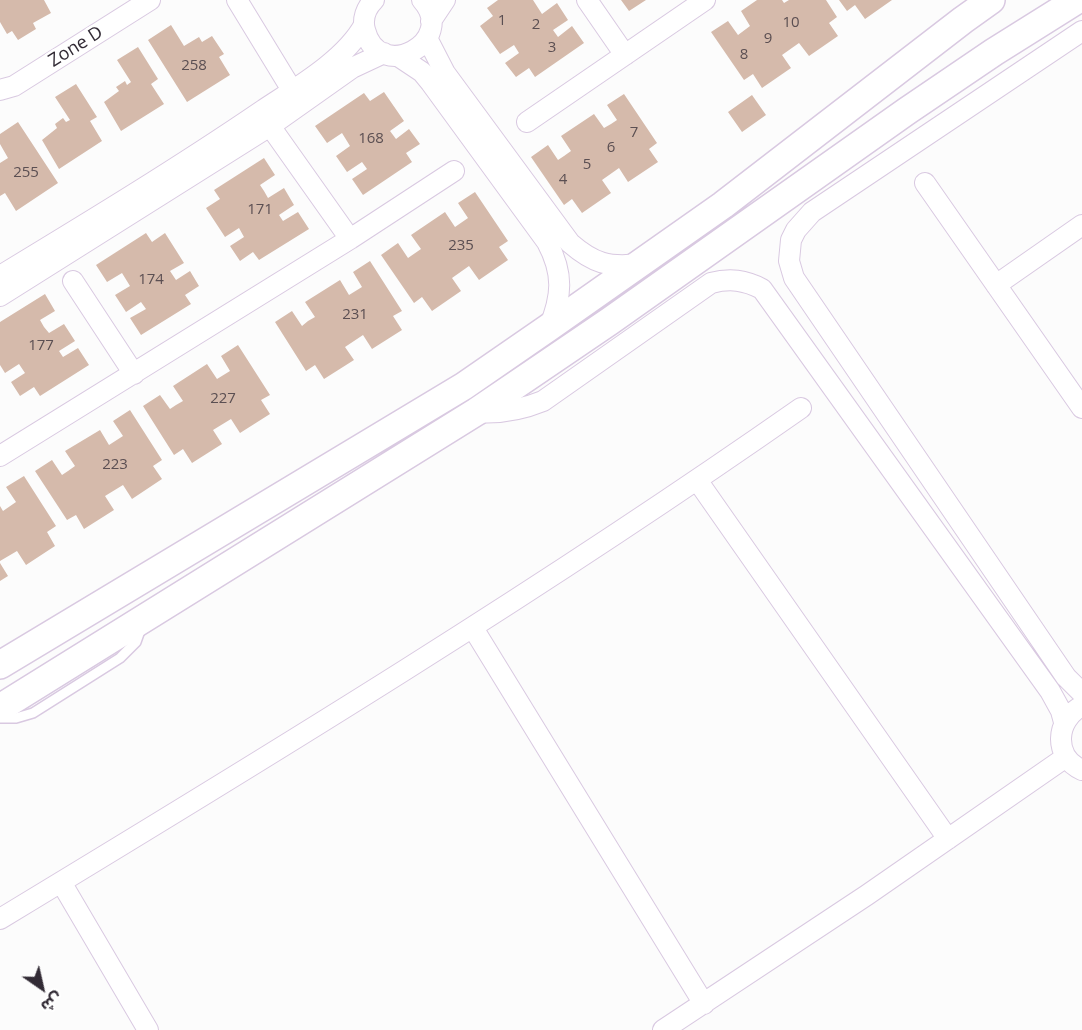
<!DOCTYPE html>
<meta charset="utf-8">
<style>
body{margin:0}
#map{position:relative;width:1082px;height:1030px;overflow:hidden;background:#fcfcfc;font-family:"Open Sans","Noto Sans Arabic",sans-serif}
canvas{display:block}
.north{position:absolute;left:12px;top:958px;width:60px;height:60px;-webkit-text-stroke:4px #fff;paint-order:stroke;rotate:146deg;font-size:16px;font-weight:700;line-height:24px;text-align:center;color:#322b35}
.north::after{content:'';display:block;margin:auto;width:21px;height:27px;background:#322b35;clip-path:polygon(50% 0,100% 100%,50% 72%,0 100%)}
</style>
<div id="map">
<canvas width="1082" height="1030"></canvas>
<div class="north">ش</div>
</div>
<script>
const ctx = document.querySelector('canvas').getContext('2d');
ctx.lineJoin = 'round';
function paint(path, color) {
  ctx.fillStyle = color;
  ctx.fill(path, 'evenodd');
}
function trace(path, color, width, dash) {
  ctx.strokeStyle = color;
  ctx.lineWidth = width;
  ctx.lineCap = dash ? 'butt' : 'round';
  ctx.setLineDash(dash || []);
  ctx.stroke(path);
}
function drawText(font, color, halo, rows, align = 'center') {
  ctx.font = font + ' "Open Sans",sans-serif';
  ctx.lineWidth = 5;
  ctx.setLineDash([]);
  ctx.textBaseline = 'middle';
  ctx.strokeStyle = halo;
  ctx.fillStyle = color;
  for (const [text, x, y, turn = 0] of rows) {
    ctx.save();
    ctx.translate(x, y);
    ctx.rotate((+turn || 0) * Math.PI / 180);
    ctx.textAlign = isNaN(turn) ? turn : align;
    if (halo) ctx.strokeText(text, 0, 0);
    ctx.fillText(text, 0, 0);
    ctx.restore();
  }
}
paint(new Path2D(`
 M 0,0 L 44,0 L 51,13 L 33,23 L 36,29 L 18,40 L 12,31 L 7,34 L 0,22 Z
 M 498,0 L 533,0 L 542,14 L 557,3 L 568,20 L 553,30 L 558,37 L 572,26 L 584,43 L 535,77 L 529,68 L 516,77 L 505,63 L 519,53 L 514,45 L 500,54 L 480,26 L 493,16 L 487,8 Z
 M 621,0 L 646,0 L 629,11 Z
 M 757,0 L 782,0 L 784,3 L 789,0 L 826,0 L 837,17 L 829,23 L 838,36 L 809,56 L 799,43 L 782,55 L 791,68 L 762,88 L 753,74 L 744,80 L 711,32 L 728,21 L 738,35 L 750,26 L 741,11 Z
 M 839,0 L 892,0 L 865,19 L 855,5 L 847,11 Z
 M 171,25 L 184,46 L 199,37 L 202,42 L 212,36 L 224,54 L 219,57 L 230,75 L 187,102 L 148,40 Z
 M 138,47 L 158,79 L 151,84 L 164,104 L 121,131 L 104,102 L 119,91 L 116,87 L 125,81 L 127,85 L 131,82 L 117,60 Z
 M 76,84 L 97,117 L 90,121 L 102,141 L 59,169 L 42,140 L 57,128 L 55,124 L 63,118 L 66,122 L 70,120 L 55,97 Z
 M 384,92 L 404,121 L 390,131 L 396,139 L 409,129 L 420,144 L 406,153 L 412,162 L 363,195 L 352,179 L 367,169 L 362,162 L 347,172 L 336,156 L 350,146 L 342,133 L 327,143 L 315,126 L 364,93 L 370,101 Z
 M 624,94 L 657,143 L 649,149 L 658,162 L 628,182 L 619,168 L 602,180 L 611,193 L 582,213 L 572,199 L 564,205 L 531,157 L 548,145 L 558,160 L 564,156 L 571,151 L 561,136 L 594,114 L 604,128 L 611,124 L 617,120 L 607,105 Z
 M 752,95 L 766,115 L 742,132 L 728,112 Z
 M 18,122 L 58,183 L 16,211 L 5,193 L 0,196 L 0,163 L 8,158 L 0,144 L 0,134 Z
 M 264,158 L 275,175 L 260,185 L 264,191 L 268,198 L 284,188 L 294,205 L 279,215 L 283,221 L 298,212 L 309,229 L 259,260 L 253,252 L 240,261 L 230,246 L 244,237 L 239,228 L 225,237 L 206,208 L 220,199 L 214,190 Z
 M 475,192 L 508,241 L 499,247 L 508,260 L 479,280 L 469,266 L 452,278 L 461,291 L 432,311 L 422,297 L 414,303 L 381,255 L 398,243 L 408,258 L 421,249 L 411,235 L 445,212 L 455,227 L 468,218 L 458,203 Z
 M 146,233 L 152,242 L 165,233 L 184,263 L 170,271 L 176,280 L 190,271 L 199,286 L 185,295 L 191,304 L 141,335 L 130,318 L 146,309 L 141,302 L 126,312 L 115,295 L 130,286 L 122,273 L 107,282 L 96,265 Z
 M 370,261 L 402,311 L 393,316 L 402,330 L 372,349 L 363,335 L 345,347 L 354,360 L 324,379 L 315,365 L 306,371 L 275,322 L 292,311 L 302,326 L 308,321 L 315,317 L 305,302 L 340,280 L 349,295 L 362,287 L 353,272 Z
 M 45,294 L 55,311 L 40,320 L 44,327 L 49,333 L 64,324 L 75,341 L 59,351 L 63,357 L 78,348 L 89,365 L 40,396 L 34,387 L 20,396 L 11,382 L 25,373 L 19,364 L 5,373 L 0,365 L 0,322 Z
 M 238,345 L 270,395 L 261,400 L 270,414 L 240,433 L 231,419 L 213,430 L 222,444 L 192,463 L 183,449 L 174,455 L 143,406 L 160,395 L 170,409 L 176,405 L 183,401 L 173,386 L 207,364 L 217,379 L 230,371 L 221,356 Z
 M 130,410 L 162,460 L 153,466 L 162,479 L 132,499 L 123,485 L 105,496 L 114,510 L 84,529 L 76,515 L 67,520 L 35,471 L 52,460 L 62,475 L 68,471 L 75,466 L 65,451 L 100,430 L 109,445 L 123,436 L 113,421 Z
 M 24,476 L 56,526 L 47,532 L 55,546 L 26,565 L 17,551 L 0,561 L 0,506 L 3,511 L 16,502 L 6,487 Z
 M 0,563 L 8,576 L 0,581 Z`), '#d5baab');
const lane = new Path2D(`
 M 0,718 L 16,718 L 33,713 L 120,658 L 136,642 L 141,628`);
const street = new Path2D(`
 M 237,0 L 298,100
 M 374,0 C 366,8 362,19 365,30 C 379,85 459,41 422,0
 M 587,0 L 625,55
 M 431,21 L 445,0
 M 1082,31 L 812,212 L 796,230 L 791,240 L 789,261 L 794,278 L 1066,677 L 1082,693
 M 427,38 L 445,73 L 570,243 C 593,263 609,268 639,264
 M 398,56 L 422,72 L 431,83 L 547,242 C 564,274 562,296 549,328
 M 0,90 L 14,86 L 150,0
 M 527,122 L 705,0
 M 270,126 L 350,239
 M 925,183 L 1082,408
 M 0,276 C 89,222 178,168 263,110 C 296,88 345,60 364,25
 M 73,281 L 134,374
 M 996,285 L 1082,225
 M 0,296 L 270,126 L 352,68 L 384,53
 M 476,412 C 500,414 521,410 543,401 L 711,283 C 730,278 745,280 762,289 L 1050,691 L 1061,711 L 1064,722
 M 0,456 L 350,239 L 454,171
 M 697,480 L 948,839
 M 473,628 L 704,1004
 M 1082,706 C 1055,720 1053,757 1082,770
 M 61,882 L 148,1030
 M 0,919 C 271,755 541,590 801,408
 M 663,1030 L 867,895 L 1066,757`);
const secondary = new Path2D(`
 M 0,665 L 464,386 L 548,328 L 723,205 L 963,20 L 991,0
 M 0,708 L 476,412 L 610,321 L 907,111 L 994,52 L 1077,0`);
trace(lane, '#d9c9e1', 12);
trace(street, '#d9c9e1', 22);
trace(secondary, '#d9c9e1', 30);
trace(lane, '#fff', 9);
trace(street, '#fff', 20);
trace(secondary, '#fff', 27);
drawText('15px', '#5b4f52', null, [
 ["1",502,21],
 ["10",791,23],
 ["2",536,25],
 ["9",768,39],
 ["3",552,48],
 ["8",744,55],
 ["258",194,66],
 ["7",634,133],
 ["168",371,139],
 ["6",611,148],
 ["5",587,165],
 ["255",26,173],
 ["4",563,180],
 ["171",260,210],
 ["235",461,246],
 ["174",151,280],
 ["231",355,315],
 ["177",41,346],
 ["227",223,399],
 ["223",115,465]
]);
drawText('18px', '#322b35', '#fff', [
 ["Zone D",76,47,-32]
]);
</script>
